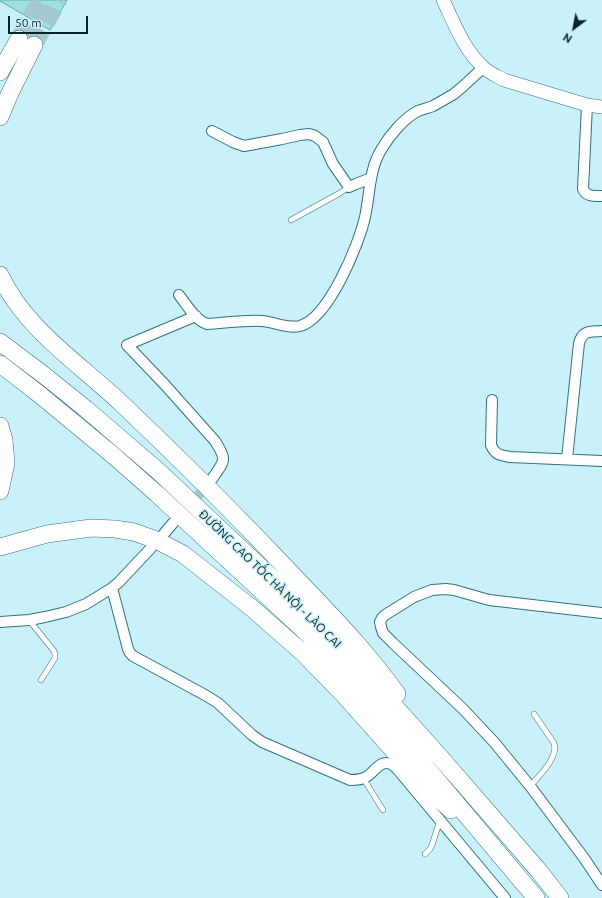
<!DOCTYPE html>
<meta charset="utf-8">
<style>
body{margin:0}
#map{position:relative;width:602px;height:898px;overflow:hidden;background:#caf1fa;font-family:Ubuntu,sans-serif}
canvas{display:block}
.north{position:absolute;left:554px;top:8px;width:40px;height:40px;-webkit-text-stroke:3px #caf1fa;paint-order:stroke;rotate:212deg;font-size:11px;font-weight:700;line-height:16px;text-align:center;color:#08242a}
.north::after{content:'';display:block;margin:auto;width:14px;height:18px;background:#08242a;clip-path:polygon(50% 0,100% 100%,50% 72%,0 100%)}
.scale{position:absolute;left:8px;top:16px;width:80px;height:18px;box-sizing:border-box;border:2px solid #08242a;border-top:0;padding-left:5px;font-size:12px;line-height:14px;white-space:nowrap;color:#08242a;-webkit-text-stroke:3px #caf1fa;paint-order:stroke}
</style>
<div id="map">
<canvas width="602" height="898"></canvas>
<div class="north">N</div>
<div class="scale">50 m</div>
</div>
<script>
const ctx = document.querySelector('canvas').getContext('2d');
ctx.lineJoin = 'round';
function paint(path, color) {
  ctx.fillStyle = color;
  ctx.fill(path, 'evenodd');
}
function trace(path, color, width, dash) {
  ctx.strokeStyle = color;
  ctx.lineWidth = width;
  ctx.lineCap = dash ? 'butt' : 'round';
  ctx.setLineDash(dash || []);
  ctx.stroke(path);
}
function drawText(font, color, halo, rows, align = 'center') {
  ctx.font = font + ' Ubuntu,sans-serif';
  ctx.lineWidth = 3;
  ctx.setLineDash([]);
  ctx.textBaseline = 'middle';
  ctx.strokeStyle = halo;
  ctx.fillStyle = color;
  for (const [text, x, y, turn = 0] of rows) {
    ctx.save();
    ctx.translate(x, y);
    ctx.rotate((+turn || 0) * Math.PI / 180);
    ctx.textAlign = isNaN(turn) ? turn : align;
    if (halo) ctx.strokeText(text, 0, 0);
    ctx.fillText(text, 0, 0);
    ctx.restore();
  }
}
const building = new Path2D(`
 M 0,0 L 67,0 L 50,30 L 0,1 Z`);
paint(building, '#9ce2e0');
trace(building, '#65aaa8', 1);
trace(new Path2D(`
 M 177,519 L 210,482`), '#a3c8d0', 10, [10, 5]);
trace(new Path2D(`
 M 19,39 L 40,0
 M 34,45 L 59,0`), '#a3c8d0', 17, [17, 8]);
const lane = new Path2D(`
 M 291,220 L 340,193 L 349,187
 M 29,620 L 54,651 L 55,654 L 55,658 L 41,680
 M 363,778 L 383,810
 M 530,786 C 539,776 559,757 554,743 L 534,714
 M 425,854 L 430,849 L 432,845 L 440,820`);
const street = new Path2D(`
 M 587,105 L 583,189 C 586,197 595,196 602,196
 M 212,131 L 233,142 L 244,146 L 282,139 L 300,135 L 309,134 L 315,136 L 323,142 L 333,164 L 349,187 L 356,184 L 371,178
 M 179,295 C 187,305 195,320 207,324 C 225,323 244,320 262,321 C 274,322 288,329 300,326 C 329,318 359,244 365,217 C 370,194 369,170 381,150 C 389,136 404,118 418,111 C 423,109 428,108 433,106 C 440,102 447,98 454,94 C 464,86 474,76 483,68
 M 196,316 L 127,345 L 166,386 L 215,441 C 228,461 224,461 212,479
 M 492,400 L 491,445 C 495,455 500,455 510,457 L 602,461
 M 567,459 L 579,343 C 583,330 590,332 602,331
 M 162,536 L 173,523
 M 112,588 L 128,649 L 130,653 L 133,656 L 205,695 L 218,703 L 252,735 L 262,742 L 350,780 C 356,780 361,780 366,777 C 374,773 380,759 391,764 C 393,765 396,768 398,770 L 505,898
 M 602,613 L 489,600 L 454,590 L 446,589 L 432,590 L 414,597 L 385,615 L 382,618 L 380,622 L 381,627 L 383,633 L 393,643 L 463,709 L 494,742 L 530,786 L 584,858 L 602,885
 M 0,622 L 29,620 L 45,617 L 66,612 L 86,604 L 112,588 L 119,582 L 151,548`);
const secondary = new Path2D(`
 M 443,0 C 454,23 464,50 483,67 C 489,73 497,76 504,80 L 587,105 L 602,107`);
const highway = new Path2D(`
 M 0,72 L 19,39
 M 0,117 L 10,93 L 34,45
 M 0,275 C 25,329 80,364 122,404 C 180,459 236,515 291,573 C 328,612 366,650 397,694
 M 0,342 L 45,376 L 86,409 L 157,470 L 319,622 L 440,757 L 539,871 L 560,898
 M 0,364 L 39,394 L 114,456 L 157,494 L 309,635 L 383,716 L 536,898
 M 0,426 L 4,440 L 6,463 L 0,491
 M 0,547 L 47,534 L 91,528 L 115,529 L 134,532 L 156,540 L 183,554 L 253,609 L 303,653 L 344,695 L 426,787 L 451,810`);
trace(lane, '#2f727f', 6);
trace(street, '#2f727f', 12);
trace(secondary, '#2f727f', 14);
trace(highway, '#2f727f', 18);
trace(lane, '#fff', 5);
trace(street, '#fff', 10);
trace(secondary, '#fff', 13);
trace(highway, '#fff', 17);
drawText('12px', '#08242a', '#caf1fa', [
 ["ĐƯỜNG CAO TỐC HÀ NỘI - LÀO CAI",270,579,44]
]);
</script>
